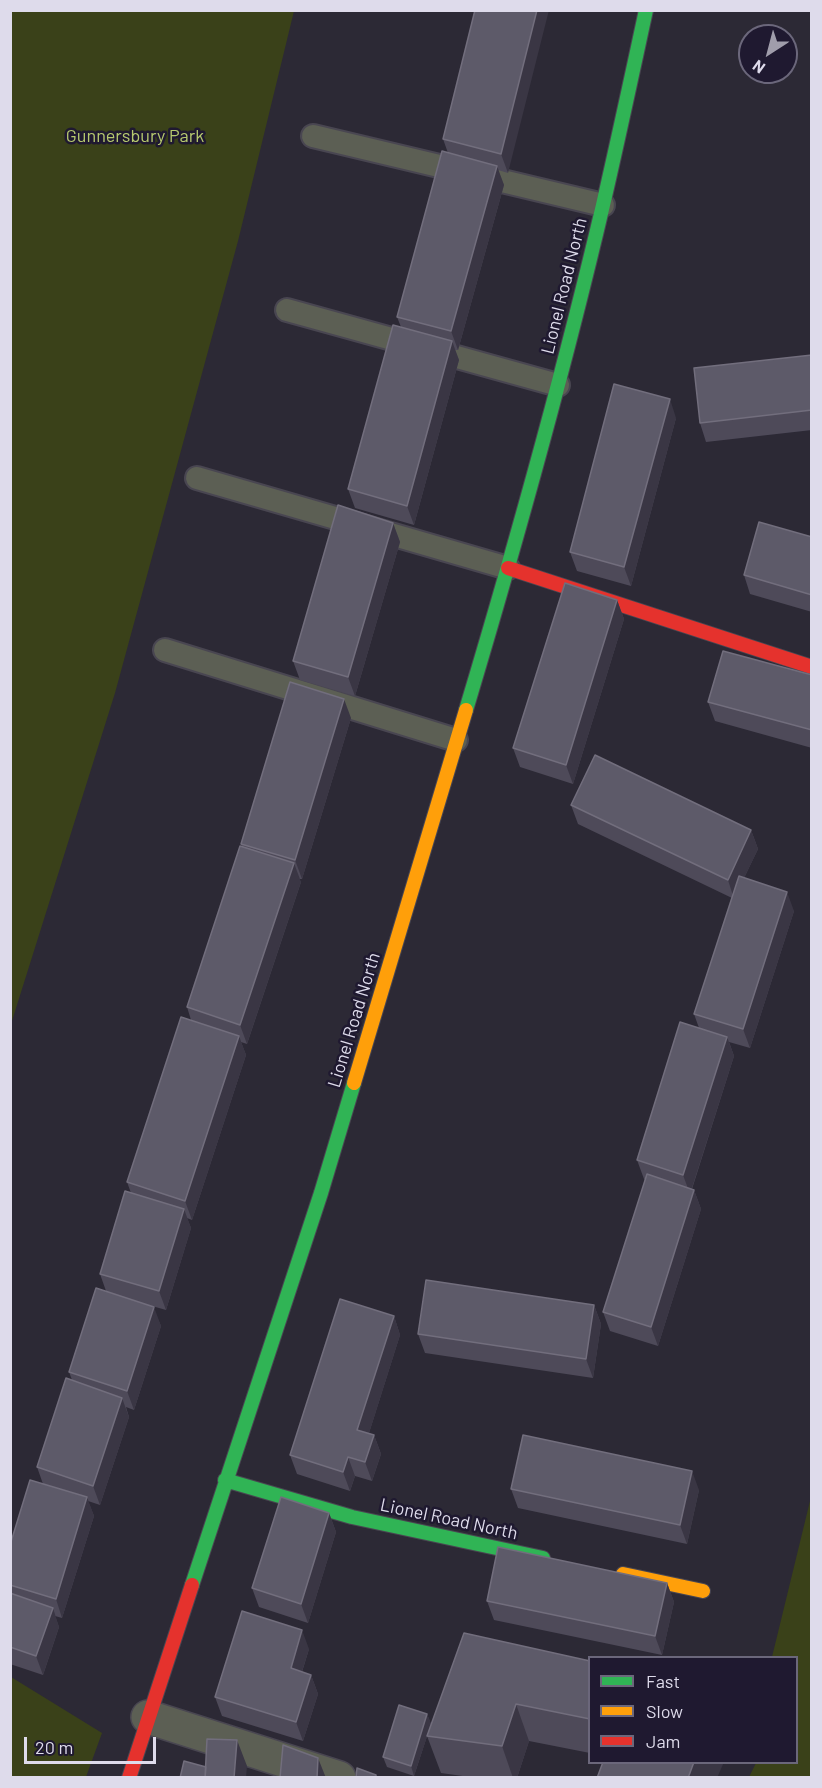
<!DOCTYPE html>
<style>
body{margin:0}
#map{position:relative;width:822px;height:1788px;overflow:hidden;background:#2c2935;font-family:Barlow,sans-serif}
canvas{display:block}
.frame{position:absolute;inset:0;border:12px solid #dedbeb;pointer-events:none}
.legend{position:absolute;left:588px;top:1656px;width:210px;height:108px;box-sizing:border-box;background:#1f1930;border:2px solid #6b677b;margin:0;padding:8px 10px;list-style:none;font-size:18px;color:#dedbeb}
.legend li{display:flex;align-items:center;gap:12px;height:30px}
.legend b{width:30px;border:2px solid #6b677b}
.north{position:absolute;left:738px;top:24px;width:60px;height:60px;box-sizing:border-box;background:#1f1930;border:2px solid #6b677b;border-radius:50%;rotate:216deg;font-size:16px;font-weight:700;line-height:24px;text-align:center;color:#dedbeb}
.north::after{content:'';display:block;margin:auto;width:21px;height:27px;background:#a09dab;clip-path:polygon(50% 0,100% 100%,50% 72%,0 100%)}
.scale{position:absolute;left:24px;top:1737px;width:132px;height:27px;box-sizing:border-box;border:3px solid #dedbeb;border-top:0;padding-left:8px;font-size:18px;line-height:21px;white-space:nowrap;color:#dedbeb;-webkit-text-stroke:4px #1f1930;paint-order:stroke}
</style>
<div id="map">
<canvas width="822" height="1788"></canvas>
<div class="frame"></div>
<ul class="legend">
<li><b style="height:8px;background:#30b455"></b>Fast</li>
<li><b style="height:8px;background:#ff9f0a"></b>Slow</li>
<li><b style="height:8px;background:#e5322d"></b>Jam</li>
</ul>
<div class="north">N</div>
<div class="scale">20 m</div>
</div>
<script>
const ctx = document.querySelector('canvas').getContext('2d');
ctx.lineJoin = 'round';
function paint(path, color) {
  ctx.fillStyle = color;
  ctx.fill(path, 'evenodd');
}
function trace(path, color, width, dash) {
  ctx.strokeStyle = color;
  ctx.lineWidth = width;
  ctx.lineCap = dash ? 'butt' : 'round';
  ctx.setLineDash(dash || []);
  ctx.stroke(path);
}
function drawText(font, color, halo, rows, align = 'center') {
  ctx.font = font + ' Barlow,sans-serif';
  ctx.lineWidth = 5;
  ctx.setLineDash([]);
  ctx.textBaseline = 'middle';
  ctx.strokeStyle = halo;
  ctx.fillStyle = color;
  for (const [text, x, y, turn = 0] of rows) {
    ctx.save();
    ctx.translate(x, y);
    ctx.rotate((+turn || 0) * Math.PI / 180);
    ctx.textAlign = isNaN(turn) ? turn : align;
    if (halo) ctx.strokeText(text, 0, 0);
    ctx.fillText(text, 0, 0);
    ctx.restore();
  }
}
paint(new Path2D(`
 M 11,10 L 294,11 L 238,241 L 115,693 L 11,1024 Z
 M 811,1497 L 811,1777 L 749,1777 L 756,1763 L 796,1762 L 796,1658 L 772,1657 Z
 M 11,1677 L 102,1733 L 86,1777 L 11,1777 Z`), '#3a4119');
const lane = new Path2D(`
 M 313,136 L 603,205
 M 287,310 L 558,385
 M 197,478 L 508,568
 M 165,650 L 456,740`);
const street = new Path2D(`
 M 148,1717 L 339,1778`);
const fast = new Path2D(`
 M 466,710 C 516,543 563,375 603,205 C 618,140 632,75 646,10
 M 225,1480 L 352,1517 L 543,1558
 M 192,1585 L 321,1193 L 354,1083`);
const slow = new Path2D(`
 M 354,1083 L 466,710
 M 623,1574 L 703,1591`);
const jam = new Path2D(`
 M 508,568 L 812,667
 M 129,1778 L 192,1585`);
trace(lane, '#494651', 26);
trace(street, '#494651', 36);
trace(fast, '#494651', 16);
trace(slow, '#494651', 16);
trace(jam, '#494651', 16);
trace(lane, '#5c5f54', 22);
trace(street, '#5c5f54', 33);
trace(fast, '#30b455', 14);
trace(slow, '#ff9f0a', 14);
trace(jam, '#e5322d', 14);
paint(new Path2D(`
 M 475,10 L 508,173 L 498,170 L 504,185 L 458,350 L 455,350 L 459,360 L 414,525 L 355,508 L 348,489 L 401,327 L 397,317 L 448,153 L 443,139 Z
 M 812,355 L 812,430 L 706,442 L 700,423 Z
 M 676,418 L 631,586 L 577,571 L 570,552 Z
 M 393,523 L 400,542 L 355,696 L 300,680 L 293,661 Z
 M 812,537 L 812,612 L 750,594 L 744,575 Z
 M 617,600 L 624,619 L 573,784 L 520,767 L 513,748 Z
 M 812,675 L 812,748 L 715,721 L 708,702 Z
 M 351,718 L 302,879 L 299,879 L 301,882 L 247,1044 L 241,1042 L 246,1055 L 192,1220 L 187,1218 L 191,1228 L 166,1310 L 152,1306 L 161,1326 L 134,1410 L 126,1407 L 129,1417 L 100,1505 L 88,1501 L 94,1516 L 62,1618 L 55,1616 L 59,1627 L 43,1675 L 10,1664 L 10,1585 L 43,1484 L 37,1467 L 72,1380 L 69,1372 L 106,1291 L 100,1274 L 131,1193 L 127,1182 L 191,1020 L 187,1007 L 242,847 L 241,844 Z
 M 571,805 L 751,830 L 758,849 L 744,878 L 794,911 L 750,1048 L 729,1042 L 734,1056 L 692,1189 L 694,1190 L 701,1209 L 658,1346 L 610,1331 L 603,1312 L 645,1180 L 644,1179 L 637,1160 L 699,1028 L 694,1014 L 732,898 L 578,824 Z
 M 594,1305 L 601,1324 L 593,1378 L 425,1353 L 418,1334 Z
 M 394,1316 L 400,1335 L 369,1433 L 374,1435 L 381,1454 L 372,1481 L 355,1476 L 350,1491 L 297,1474 L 290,1455 Z
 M 511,1489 L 699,1490 L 687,1544 L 518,1508 Z
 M 329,1513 L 336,1532 L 308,1623 L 259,1607 L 252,1588 Z
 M 667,1583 L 674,1602 L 662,1655 L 494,1620 L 487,1601 Z
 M 309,1649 L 302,1672 L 311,1675 L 318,1694 L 303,1741 L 222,1716 L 215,1697 Z
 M 590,1661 L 590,1753 L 529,1741 L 517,1778 L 477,1778 L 441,1773 L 427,1736 Z
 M 427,1714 L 431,1724 L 414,1776 L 387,1767 L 383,1757 Z`), '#4e4a59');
paint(new Path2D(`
 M 537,10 L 549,10 L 508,173 L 501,154 Z
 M 497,166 L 504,185 L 458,350 L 451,331 Z
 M 452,341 L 459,360 L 414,525 L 407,506 Z
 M 670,399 L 676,418 L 631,586 L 624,567 Z
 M 393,523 L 400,542 L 355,696 L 348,677 Z
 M 617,600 L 624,619 L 573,784 L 566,765 Z
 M 344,699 L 351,718 L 302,879 L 295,860 Z
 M 751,830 L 758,849 L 734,899 L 728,880 Z
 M 294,863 L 301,882 L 247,1044 L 240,1025 Z
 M 787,892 L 794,911 L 750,1048 L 743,1029 Z
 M 239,1036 L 246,1055 L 192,1220 L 185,1201 Z
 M 727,1037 L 734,1056 L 690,1194 L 683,1175 Z
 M 694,1190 L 701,1209 L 658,1346 L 651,1327 Z
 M 184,1209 L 191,1228 L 166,1310 L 159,1291 Z
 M 594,1305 L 601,1324 L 593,1378 L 586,1359 Z
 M 154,1307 L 161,1326 L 134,1410 L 127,1391 Z
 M 394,1316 L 400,1335 L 364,1449 L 357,1430 Z
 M 122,1398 L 129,1417 L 100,1505 L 93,1486 Z
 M 374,1435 L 381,1454 L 372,1481 L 365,1462 Z
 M 348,1457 L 355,1476 L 350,1491 L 343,1472 Z
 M 692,1471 L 699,1490 L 687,1544 L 680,1525 Z
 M 87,1497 L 94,1516 L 62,1618 L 56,1599 Z
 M 329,1513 L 336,1532 L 308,1623 L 301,1604 Z
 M 667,1583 L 674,1602 L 662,1655 L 655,1636 Z
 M 53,1608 L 59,1627 L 43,1675 L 36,1656 Z
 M 302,1630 L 309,1649 L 297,1687 L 291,1668 Z
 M 311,1675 L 318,1694 L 303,1741 L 296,1722 Z
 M 516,1704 L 529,1741 L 517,1778 L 513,1778 L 502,1746 Z
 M 427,1714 L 431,1724 L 414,1776 L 411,1766 Z
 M 237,1740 L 247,1766 L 246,1778 L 234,1778 Z
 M 318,1758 L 326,1778 L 317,1778 Z
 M 694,1762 L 724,1762 L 717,1778 L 688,1778 Z`), '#3a3644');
const building = new Path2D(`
 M 475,10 L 537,10 L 501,154 L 443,139 Z
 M 442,151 L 497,166 L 451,331 L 397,317 Z
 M 393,325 L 452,341 L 407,506 L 348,489 Z
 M 812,355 L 812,410 L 700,423 L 694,368 Z
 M 614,384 L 670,399 L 624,567 L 570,552 Z
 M 338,505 L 393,523 L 348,677 L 293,661 Z
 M 759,522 L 812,537 L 812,595 L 744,575 Z
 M 565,583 L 617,600 L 566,765 L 513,748 Z
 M 723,651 L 812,675 L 812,730 L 708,702 Z
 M 290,682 L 344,699 L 295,860 L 241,844 Z
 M 595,755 L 751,830 L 728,880 L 571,805 Z
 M 240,846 L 294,863 L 240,1025 L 187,1007 Z
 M 739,876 L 787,892 L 743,1029 L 694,1014 Z
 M 181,1017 L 239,1036 L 185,1201 L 127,1182 Z
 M 680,1022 L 727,1037 L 683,1175 L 637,1160 Z
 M 647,1174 L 694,1190 L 651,1327 L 603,1312 Z
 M 125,1191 L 184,1209 L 159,1291 L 100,1274 Z
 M 426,1280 L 594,1305 L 586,1359 L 418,1334 Z
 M 96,1288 L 154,1307 L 127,1391 L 69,1372 Z
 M 340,1299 L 394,1316 L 357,1430 L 374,1435 L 365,1462 L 348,1457 L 343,1472 L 290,1455 Z
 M 66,1378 L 122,1398 L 93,1486 L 37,1467 Z
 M 523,1435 L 692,1471 L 680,1525 L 511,1489 Z
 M 30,1480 L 87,1497 L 56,1599 L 10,1585 L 10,1545 Z
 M 281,1497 L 329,1513 L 301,1604 L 252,1588 Z
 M 498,1547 L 667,1583 L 655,1636 L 487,1601 Z
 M 10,1593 L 53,1608 L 36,1656 L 10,1647 Z
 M 242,1611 L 302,1630 L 291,1668 L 311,1675 L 296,1722 L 215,1697 Z
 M 464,1633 L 590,1661 L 590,1719 L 516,1704 L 502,1746 L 427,1736 Z
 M 399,1705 L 427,1714 L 411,1766 L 383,1757 Z
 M 207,1739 L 237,1740 L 234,1778 L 205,1778 Z
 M 283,1745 L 318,1758 L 317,1778 L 280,1778 Z
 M 184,1761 L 206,1767 L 205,1778 L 180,1778 Z
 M 603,1762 L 694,1762 L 688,1778 L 597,1778 Z
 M 357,1768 L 376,1775 L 376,1778 L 356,1778 Z`);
paint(building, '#5d5a69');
trace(building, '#726e7d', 1.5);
drawText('18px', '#b7ca6f', '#1f1930', [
 ["Gunnersbury Park",135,136]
]);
drawText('18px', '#dedbeb', '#1f1930', [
 ["Lionel Road North",564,286,-76],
 ["Lionel Road North",354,1020,-73],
 ["Lionel Road North",449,1519,12]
]);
</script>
